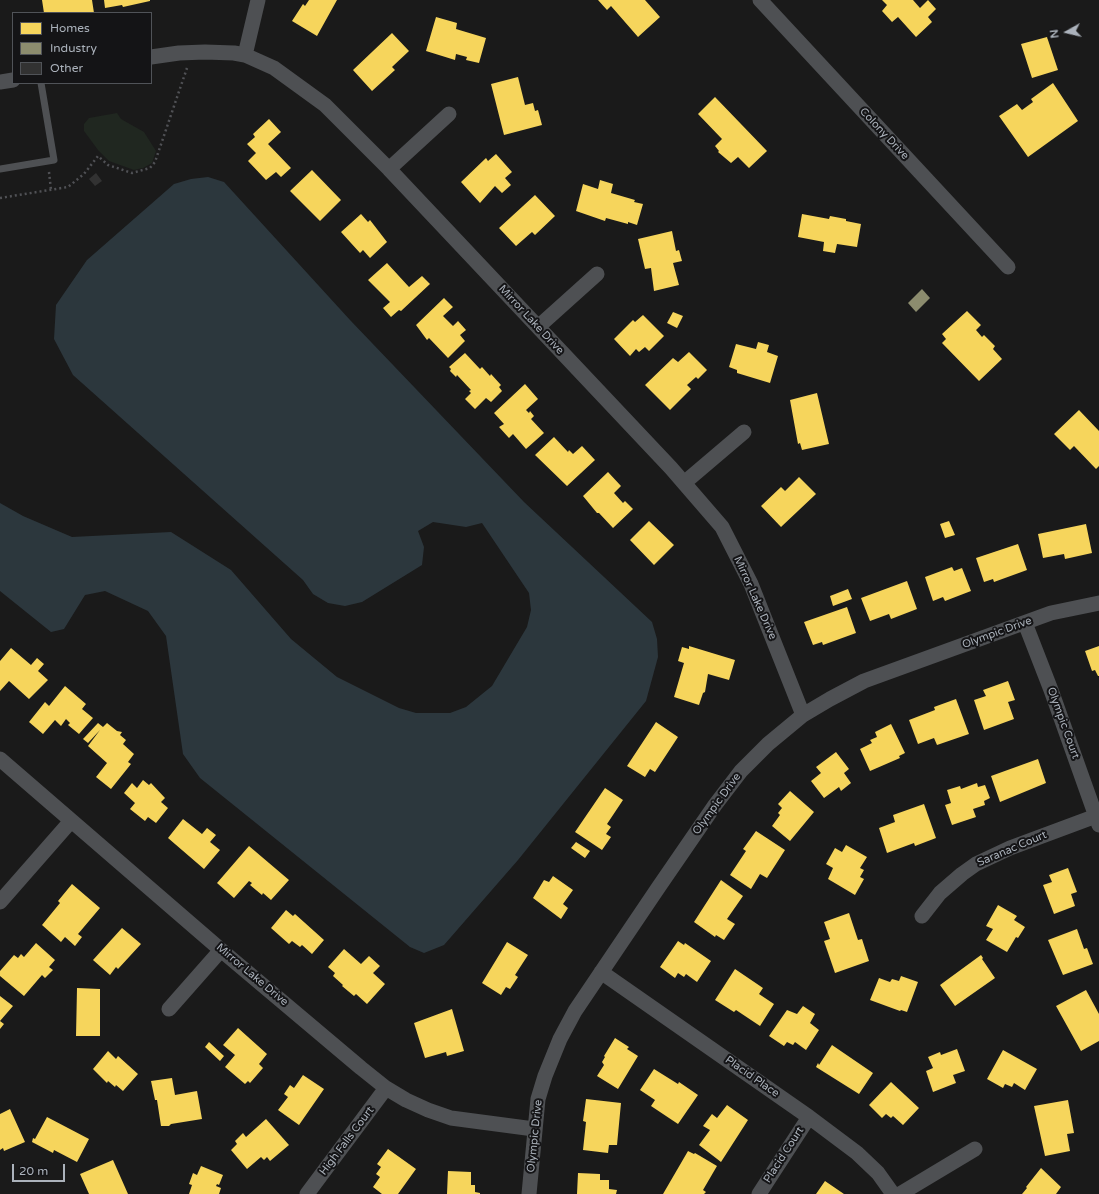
<!DOCTYPE html>
<style>
body{margin:0}
#map{position:relative;width:1099px;height:1194px;overflow:hidden;background:#1a1a1a;font-family:"Varela Round",sans-serif}
canvas{display:block}
.legend{position:absolute;left:12px;top:12px;width:140px;height:72px;box-sizing:border-box;background:#141416;border:1px solid #505358;margin:0;padding:5px 7px;list-style:none;font-size:12px;color:#abb2bb}
.legend li{display:flex;align-items:center;gap:8px;height:20px}
.legend b{width:20px;border:1px solid #505358}
.north{position:absolute;left:1047px;top:12px;width:40px;height:40px;-webkit-text-stroke:3px #141416;paint-order:stroke;rotate:262deg;font-size:11px;font-weight:700;line-height:16px;text-align:center;color:#abb2bb}
.north::after{content:'';display:block;margin:auto;width:14px;height:18px;background:#abb2bb;clip-path:polygon(50% 0,100% 100%,50% 72%,0 100%)}
.scale{position:absolute;left:12px;top:1164px;width:53px;height:18px;box-sizing:border-box;border:2px solid #abb2bb;border-top:0;padding-left:5px;font-size:12px;line-height:14px;white-space:nowrap;color:#abb2bb;-webkit-text-stroke:3px #141416;paint-order:stroke}
</style>
<div id="map">
<canvas width="1099" height="1194"></canvas>
<ul class="legend">
<li><b style="height:11px;background:#f6d55c"></b>Homes</li>
<li><b style="height:11px;background:#8c8c6e"></b>Industry</li>
<li><b style="height:11px;background:#323232"></b>Other</li>
</ul>
<div class="north">N</div>
<div class="scale">20 m</div>
</div>
<script>
const ctx = document.querySelector('canvas').getContext('2d');
ctx.lineJoin = 'round';
function paint(path, color) {
  ctx.fillStyle = color;
  ctx.fill(path, 'evenodd');
}
function trace(path, color, width, dash) {
  ctx.strokeStyle = color;
  ctx.lineWidth = width;
  ctx.lineCap = dash ? 'butt' : 'round';
  ctx.setLineDash(dash || []);
  ctx.stroke(path);
}
function drawText(font, color, halo, rows, align = 'center') {
  ctx.font = font + ' "Varela Round",sans-serif';
  ctx.lineWidth = 4;
  ctx.setLineDash([]);
  ctx.textBaseline = 'middle';
  ctx.strokeStyle = halo;
  ctx.fillStyle = color;
  for (const [text, x, y, turn = 0] of rows) {
    ctx.save();
    ctx.translate(x, y);
    ctx.rotate((+turn || 0) * Math.PI / 180);
    ctx.textAlign = isNaN(turn) ? turn : align;
    if (halo) ctx.strokeText(text, 0, 0);
    ctx.fillText(text, 0, 0);
    ctx.restore();
  }
}
paint(new Path2D(`
 M 117,113 L 121,119 L 144,132 L 156,151 L 152,163 L 143,168 L 134,170 L 109,161 L 98,150 L 84,131 L 84,124 L 89,118 Z`), '#202720');
paint(new Path2D(`
 M 208,177 L 224,182 L 350,320 L 524,502 L 652,622 L 657,639 L 658,657 L 646,701 L 518,860 L 444,945 L 424,953 L 410,947 L 200,778 L 183,754 L 166,636 L 148,611 L 105,591 L 85,595 L 64,629 L 51,632 L 0,591 L 0,503 L 23,516 L 72,537 L 171,532 L 231,570 L 291,639 L 337,677 L 399,708 L 416,713 L 450,713 L 466,707 L 492,686 L 527,627 L 531,610 L 529,593 L 482,523 L 466,527 L 433,522 L 418,531 L 424,547 L 422,565 L 362,602 L 345,606 L 328,603 L 313,594 L 303,580 L 73,375 L 54,339 L 56,305 L 87,260 L 174,184 L 191,179 Z`), '#2c373d');
paint(new Path2D(`
 M 42,0 L 92,0 L 94,13 L 44,13 Z
 M 104,0 L 150,0 L 150,1 L 123,7 L 122,5 L 105,8 Z
 M 309,0 L 337,0 L 317,36 L 292,21 L 303,4 L 305,6 Z
 M 598,0 L 645,0 L 660,17 L 638,37 L 611,6 L 607,10 Z
 M 882,0 L 913,0 L 920,8 L 928,0 L 936,9 L 928,17 L 932,22 L 916,37 L 898,17 L 892,22 L 882,11 L 887,5 Z
 M 436,17 L 457,23 L 456,29 L 486,38 L 479,63 L 466,60 L 467,57 L 456,54 L 455,60 L 426,51 Z
 M 392,33 L 409,51 L 392,67 L 395,70 L 372,91 L 353,70 Z
 M 1047,37 L 1058,70 L 1032,78 L 1021,44 Z
 M 518,77 L 525,105 L 533,103 L 535,111 L 538,110 L 542,125 L 504,135 L 491,84 Z
 M 1053,83 L 1078,121 L 1028,157 L 999,116 L 1017,104 L 1022,110 L 1033,102 L 1031,99 Z
 M 715,97 L 767,151 L 749,168 L 738,157 L 731,163 L 718,152 L 719,151 L 715,146 L 722,139 L 698,114 Z
 M 269,119 L 281,132 L 268,144 L 291,168 L 281,177 L 276,172 L 266,180 L 248,161 L 256,153 L 247,144 L 255,137 L 253,134 Z
 M 496,154 L 512,172 L 505,178 L 511,185 L 502,193 L 495,186 L 480,203 L 461,182 L 486,158 L 488,161 Z
 M 312,170 L 341,200 L 320,221 L 290,191 Z
 M 600,180 L 613,184 L 611,193 L 635,200 L 634,202 L 643,204 L 637,225 L 628,222 L 628,224 L 606,218 L 605,221 L 576,211 L 583,184 L 598,189 Z
 M 535,195 L 555,216 L 535,235 L 532,232 L 516,246 L 499,228 Z
 M 361,214 L 368,222 L 370,220 L 387,242 L 370,258 L 363,250 L 360,253 L 341,232 Z
 M 802,214 L 829,219 L 830,216 L 846,219 L 846,221 L 861,224 L 857,247 L 837,244 L 835,253 L 823,251 L 824,242 L 798,237 Z
 M 672,231 L 676,251 L 679,250 L 682,261 L 673,263 L 679,285 L 654,291 L 651,268 L 645,269 L 638,239 Z
 M 387,263 L 409,287 L 422,276 L 430,284 L 401,311 L 399,310 L 391,317 L 383,308 L 390,302 L 368,280 Z
 M 444,298 L 453,307 L 443,316 L 453,326 L 458,321 L 466,330 L 460,335 L 465,341 L 448,358 L 429,338 L 427,340 L 416,325 Z
 M 967,311 L 981,325 L 976,330 L 982,337 L 984,335 L 995,346 L 993,349 L 1002,359 L 979,381 L 942,343 L 946,339 L 942,334 Z
 M 673,312 L 683,316 L 677,328 L 667,323 Z
 M 643,315 L 664,336 L 649,351 L 645,347 L 639,352 L 636,349 L 630,356 L 614,339 L 633,320 L 635,322 Z
 M 758,342 L 769,345 L 767,352 L 778,356 L 770,383 L 737,373 L 737,370 L 729,367 L 736,344 L 756,349 Z
 M 689,352 L 707,370 L 698,379 L 696,377 L 687,385 L 691,389 L 670,410 L 645,385 L 673,358 L 678,362 Z
 M 465,353 L 480,369 L 482,367 L 490,376 L 491,374 L 501,385 L 499,387 L 502,391 L 491,402 L 486,398 L 475,409 L 465,399 L 471,393 L 469,391 L 471,390 L 457,375 L 456,377 L 450,371 L 451,369 L 449,367 Z
 M 525,384 L 538,399 L 526,410 L 529,413 L 530,411 L 534,416 L 531,419 L 544,433 L 526,449 L 513,434 L 509,438 L 499,427 L 504,424 L 494,413 Z
 M 817,393 L 829,444 L 802,450 L 800,443 L 798,444 L 790,400 Z
 M 1079,410 L 1099,431 L 1099,466 L 1096,469 L 1074,446 L 1070,450 L 1054,434 Z
 M 554,437 L 568,452 L 569,450 L 573,454 L 582,446 L 595,460 L 567,486 L 535,455 Z
 M 608,472 L 621,486 L 614,493 L 623,503 L 625,501 L 633,509 L 613,528 L 599,513 L 597,513 L 583,496 Z
 M 799,477 L 816,494 L 781,527 L 761,506 L 781,487 L 785,491 Z
 M 649,521 L 674,545 L 654,565 L 630,540 Z
 M 949,521 L 955,535 L 945,538 L 940,524 Z
 M 1086,524 L 1092,553 L 1065,559 L 1064,554 L 1043,558 L 1038,534 Z
 M 1018,544 L 1027,570 L 994,582 L 993,579 L 984,582 L 976,558 Z
 M 952,567 L 954,571 L 962,568 L 971,591 L 945,601 L 943,597 L 933,601 L 925,577 Z
 M 907,581 L 917,609 L 891,619 L 889,614 L 870,621 L 861,598 Z
 M 848,589 L 852,599 L 833,606 L 830,596 Z
 M 847,607 L 856,633 L 823,645 L 822,642 L 813,645 L 804,622 Z
 M 689,646 L 735,660 L 729,680 L 708,674 L 705,692 L 703,693 L 699,705 L 674,697 L 684,663 L 678,661 L 682,647 L 689,649 Z
 M 1099,646 L 1099,676 L 1098,676 L 1095,670 L 1092,671 L 1085,651 Z
 M 11,648 L 31,665 L 37,658 L 44,664 L 38,671 L 48,680 L 29,699 L 9,681 L 0,691 L 0,661 Z
 M 1008,681 L 1015,700 L 1008,702 L 1014,719 L 984,730 L 974,700 L 986,696 L 983,690 Z
 M 65,686 L 86,704 L 82,709 L 93,718 L 79,734 L 68,725 L 70,723 L 66,719 L 61,726 L 55,720 L 43,734 L 29,722 L 45,702 L 49,706 Z
 M 956,699 L 969,734 L 937,745 L 934,738 L 918,744 L 909,720 L 935,710 L 934,707 Z
 M 656,722 L 678,737 L 655,772 L 650,769 L 645,777 L 627,766 Z
 M 98,723 L 103,727 L 107,723 L 117,731 L 122,732 L 120,735 L 126,740 L 123,744 L 134,754 L 128,762 L 131,764 L 111,789 L 96,777 L 107,763 L 88,746 L 100,730 L 88,743 L 83,739 Z
 M 891,724 L 905,753 L 899,756 L 900,758 L 870,771 L 860,749 L 872,743 L 870,740 L 877,737 L 875,732 Z
 M 836,752 L 849,769 L 844,773 L 851,783 L 841,791 L 839,787 L 824,798 L 811,781 L 821,773 L 816,767 Z
 M 1038,759 L 1046,783 L 1000,802 L 991,776 Z
 M 143,780 L 149,785 L 151,783 L 165,798 L 161,802 L 168,808 L 156,823 L 148,817 L 145,821 L 130,809 L 135,803 L 124,793 L 132,783 L 137,788 Z
 M 977,783 L 978,787 L 985,785 L 990,798 L 984,801 L 985,805 L 973,809 L 976,817 L 952,825 L 945,805 L 951,803 L 947,790 L 960,786 L 961,789 Z
 M 605,788 L 623,800 L 607,824 L 611,827 L 606,834 L 611,837 L 602,850 L 575,832 Z
 M 790,791 L 814,812 L 790,841 L 772,826 L 780,815 L 778,813 L 782,808 L 778,804 Z
 M 924,804 L 936,838 L 915,846 L 914,843 L 887,853 L 879,828 L 895,822 L 893,815 Z
 M 183,819 L 202,834 L 207,828 L 216,835 L 210,842 L 220,850 L 204,869 L 168,838 Z
 M 756,831 L 785,850 L 767,878 L 760,874 L 751,889 L 730,875 L 746,851 L 743,849 Z
 M 576,842 L 590,851 L 585,858 L 571,848 Z
 M 846,845 L 867,857 L 860,868 L 864,870 L 860,877 L 864,879 L 855,895 L 828,879 L 833,868 L 826,864 L 835,848 L 842,852 Z
 M 249,846 L 289,880 L 271,900 L 263,893 L 262,895 L 250,885 L 252,883 L 249,881 L 234,898 L 217,883 Z
 M 1068,868 L 1077,892 L 1071,894 L 1075,906 L 1054,914 L 1043,885 L 1052,882 L 1049,875 Z
 M 553,876 L 573,890 L 563,904 L 568,908 L 561,919 L 533,898 L 544,880 L 549,882 Z
 M 721,880 L 743,896 L 727,919 L 735,924 L 724,940 L 716,935 L 715,937 L 694,922 Z
 M 72,884 L 100,908 L 78,934 L 82,937 L 75,946 L 65,937 L 61,942 L 42,925 L 60,903 L 58,901 Z
 M 998,905 L 1017,916 L 1014,920 L 1025,927 L 1018,938 L 1016,937 L 1007,952 L 986,940 L 993,929 L 986,926 Z
 M 286,910 L 293,916 L 295,914 L 324,940 L 312,954 L 302,945 L 300,947 L 292,941 L 289,944 L 271,928 Z
 M 849,913 L 858,940 L 862,939 L 869,961 L 835,973 L 824,941 L 830,939 L 824,922 Z
 M 122,928 L 141,944 L 118,969 L 116,967 L 110,975 L 93,960 Z
 M 1077,929 L 1084,949 L 1087,948 L 1093,964 L 1063,975 L 1048,940 Z
 M 678,941 L 684,945 L 685,943 L 711,961 L 697,982 L 686,974 L 684,977 L 678,973 L 675,978 L 660,967 Z
 M 507,942 L 528,955 L 515,975 L 518,977 L 510,989 L 506,987 L 501,995 L 482,983 Z
 M 36,943 L 55,960 L 49,967 L 53,970 L 45,978 L 42,975 L 24,996 L 0,976 L 0,971 L 14,955 L 18,958 L 21,954 L 24,957 Z
 M 344,949 L 361,964 L 369,956 L 380,966 L 373,973 L 385,984 L 367,1004 L 356,994 L 354,996 L 342,986 L 343,985 L 333,976 L 335,973 L 328,967 Z
 M 981,955 L 983,958 L 982,959 L 995,978 L 955,1006 L 940,985 Z
 M 735,969 L 763,988 L 759,994 L 774,1004 L 760,1026 L 736,1010 L 734,1012 L 715,1000 Z
 M 901,976 L 918,982 L 907,1012 L 901,1010 L 900,1011 L 870,1000 L 879,978 L 890,982 L 892,979 L 899,981 Z
 M 77,988 L 100,989 L 100,1036 L 76,1036 Z
 M 1086,990 L 1099,1014 L 1099,1041 L 1081,1051 L 1056,1006 Z
 M 0,996 L 13,1006 L 0,1021 L 4,1024 L 0,1029 Z
 M 803,1006 L 815,1014 L 810,1023 L 819,1030 L 806,1050 L 795,1042 L 793,1045 L 787,1042 L 784,1046 L 769,1036 L 787,1010 L 797,1014 Z
 M 452,1009 L 464,1051 L 447,1056 L 446,1052 L 425,1058 L 414,1023 Z
 M 238,1028 L 267,1054 L 259,1064 L 263,1068 L 250,1083 L 248,1081 L 245,1084 L 225,1067 L 235,1055 L 223,1045 Z
 M 615,1038 L 629,1047 L 627,1049 L 638,1056 L 618,1089 L 597,1076 L 604,1065 L 602,1062 L 605,1057 L 604,1056 Z
 M 209,1042 L 224,1056 L 220,1061 L 205,1047 Z
 M 832,1045 L 873,1073 L 859,1094 L 816,1067 L 818,1063 L 819,1065 Z
 M 957,1049 L 965,1071 L 953,1075 L 956,1083 L 933,1092 L 926,1071 L 933,1068 L 928,1057 L 940,1052 L 941,1055 Z
 M 1003,1050 L 1037,1069 L 1025,1090 L 1014,1083 L 1012,1087 L 1005,1084 L 1003,1088 L 987,1079 Z
 M 108,1051 L 116,1059 L 118,1056 L 138,1074 L 123,1091 L 116,1085 L 115,1087 L 108,1081 L 107,1083 L 93,1069 Z
 M 654,1069 L 678,1084 L 679,1082 L 698,1095 L 678,1124 L 651,1106 L 655,1100 L 640,1090 Z
 M 303,1075 L 324,1089 L 299,1125 L 278,1110 L 288,1097 L 284,1094 L 290,1085 L 294,1088 Z
 M 172,1078 L 175,1095 L 197,1091 L 202,1119 L 171,1124 L 169,1126 L 161,1126 L 157,1100 L 155,1100 L 151,1081 Z
 M 891,1082 L 919,1108 L 903,1125 L 893,1116 L 891,1118 L 886,1114 L 882,1118 L 869,1105 Z
 M 586,1099 L 621,1103 L 617,1145 L 609,1145 L 608,1153 L 583,1150 L 586,1122 L 583,1121 Z
 M 1068,1100 L 1074,1133 L 1067,1134 L 1070,1151 L 1045,1156 L 1034,1106 Z
 M 727,1105 L 748,1120 L 721,1162 L 699,1145 L 710,1130 L 703,1126 L 712,1114 L 717,1118 Z
 M 10,1109 L 25,1142 L 4,1151 L 3,1148 L 0,1150 L 0,1114 Z
 M 47,1117 L 89,1139 L 77,1162 L 54,1150 L 53,1153 L 32,1142 L 33,1138 L 35,1139 Z
 M 266,1119 L 289,1145 L 270,1161 L 267,1157 L 264,1160 L 261,1157 L 247,1169 L 231,1150 L 237,1144 L 235,1141 L 243,1133 L 246,1137 Z
 M 388,1149 L 416,1169 L 398,1194 L 382,1194 L 373,1187 L 380,1177 L 376,1174 L 381,1167 L 377,1164 Z
 M 688,1151 L 694,1154 L 695,1153 L 717,1166 L 703,1190 L 706,1192 L 704,1194 L 663,1194 Z
 M 113,1160 L 128,1194 L 89,1194 L 80,1174 Z
 M 201,1166 L 223,1175 L 219,1185 L 217,1184 L 216,1186 L 221,1188 L 219,1194 L 189,1194 L 192,1185 L 189,1184 L 193,1173 L 197,1175 Z
 M 1041,1168 L 1061,1187 L 1056,1194 L 1022,1194 L 1027,1188 L 1026,1187 Z
 M 448,1171 L 471,1172 L 471,1185 L 475,1185 L 475,1192 L 480,1193 L 480,1194 L 447,1194 Z
 M 578,1173 L 600,1174 L 600,1180 L 609,1180 L 609,1189 L 617,1190 L 616,1194 L 577,1194 Z
 M 825,1181 L 844,1194 L 816,1194 Z`), '#f6d55c');
paint(new Path2D(`
 M 922,289 L 930,298 L 916,312 L 908,303 Z`), '#8c8c6e');
paint(new Path2D(`
 M 96,173 L 102,181 L 95,186 L 89,179 Z`), '#323232');
trace(new Path2D(`
 M 49,172 L 51,190
 M 0,198 L 68,187 L 84,174 L 98,156 L 108,165 L 132,173 L 150,168 L 155,162 L 187,68`), '#505155', 2.5, [2, 3]);
trace(new Path2D(`
 M 0,169 L 54,160 L 41,83`), '#4e5053', 7);
trace(new Path2D(`
 M 760,0 L 1008,267
 M 245,55 L 258,0
 M 151,57 L 179,53 L 205,52 L 234,53 L 245,55 L 274,68 L 325,105 L 389,169 L 671,468 L 722,527 L 751,584 L 803,715
 M 0,82 L 13,80
 M 389,169 L 449,114
 M 538,327 L 597,274
 M 684,483 L 744,432
 M 1025,623 L 1051,690 L 1099,825
 M 0,759 L 221,950 L 361,1068 L 386,1088 L 406,1100 L 428,1110 L 451,1118 L 534,1129
 M 0,902 L 71,821
 M 922,916 L 940,893 L 962,874 L 976,864 L 1010,848 L 1096,816
 M 601,972 L 809,1117 L 857,1153 L 878,1173 L 893,1194
 M 169,1009 L 221,950
 M 307,1194 L 386,1088
 M 529,1194 L 538,1099 L 545,1076 L 560,1039 L 575,1011 L 658,888 L 715,805 L 741,771 L 768,744 L 803,715 L 830,699 L 864,681 L 1051,613 L 1099,603
 M 759,1194 L 809,1117
 M 900,1194 L 975,1149`), '#4e5053', 15);
drawText('11px', '#abb2bb', '#141416', [
 ["Colony Drive",884,134,47],
 ["Mirror Lake Drive",531,320,47],
 ["Mirror Lake Drive",755,598,66],
 ["Olympic Drive",997,633,-20],
 ["Olympic Court",1063,723,70],
 ["Olympic Drive",717,804,-54],
 ["Saranac Court",1012,849,-23],
 ["Mirror Lake Drive",252,975,40],
 ["Placid Place",752,1077,35],
 ["Olympic Drive",535,1136,-84],
 ["High Falls Court",347,1141,-53],
 ["Placid Court",784,1155,-57]
]);
</script>
